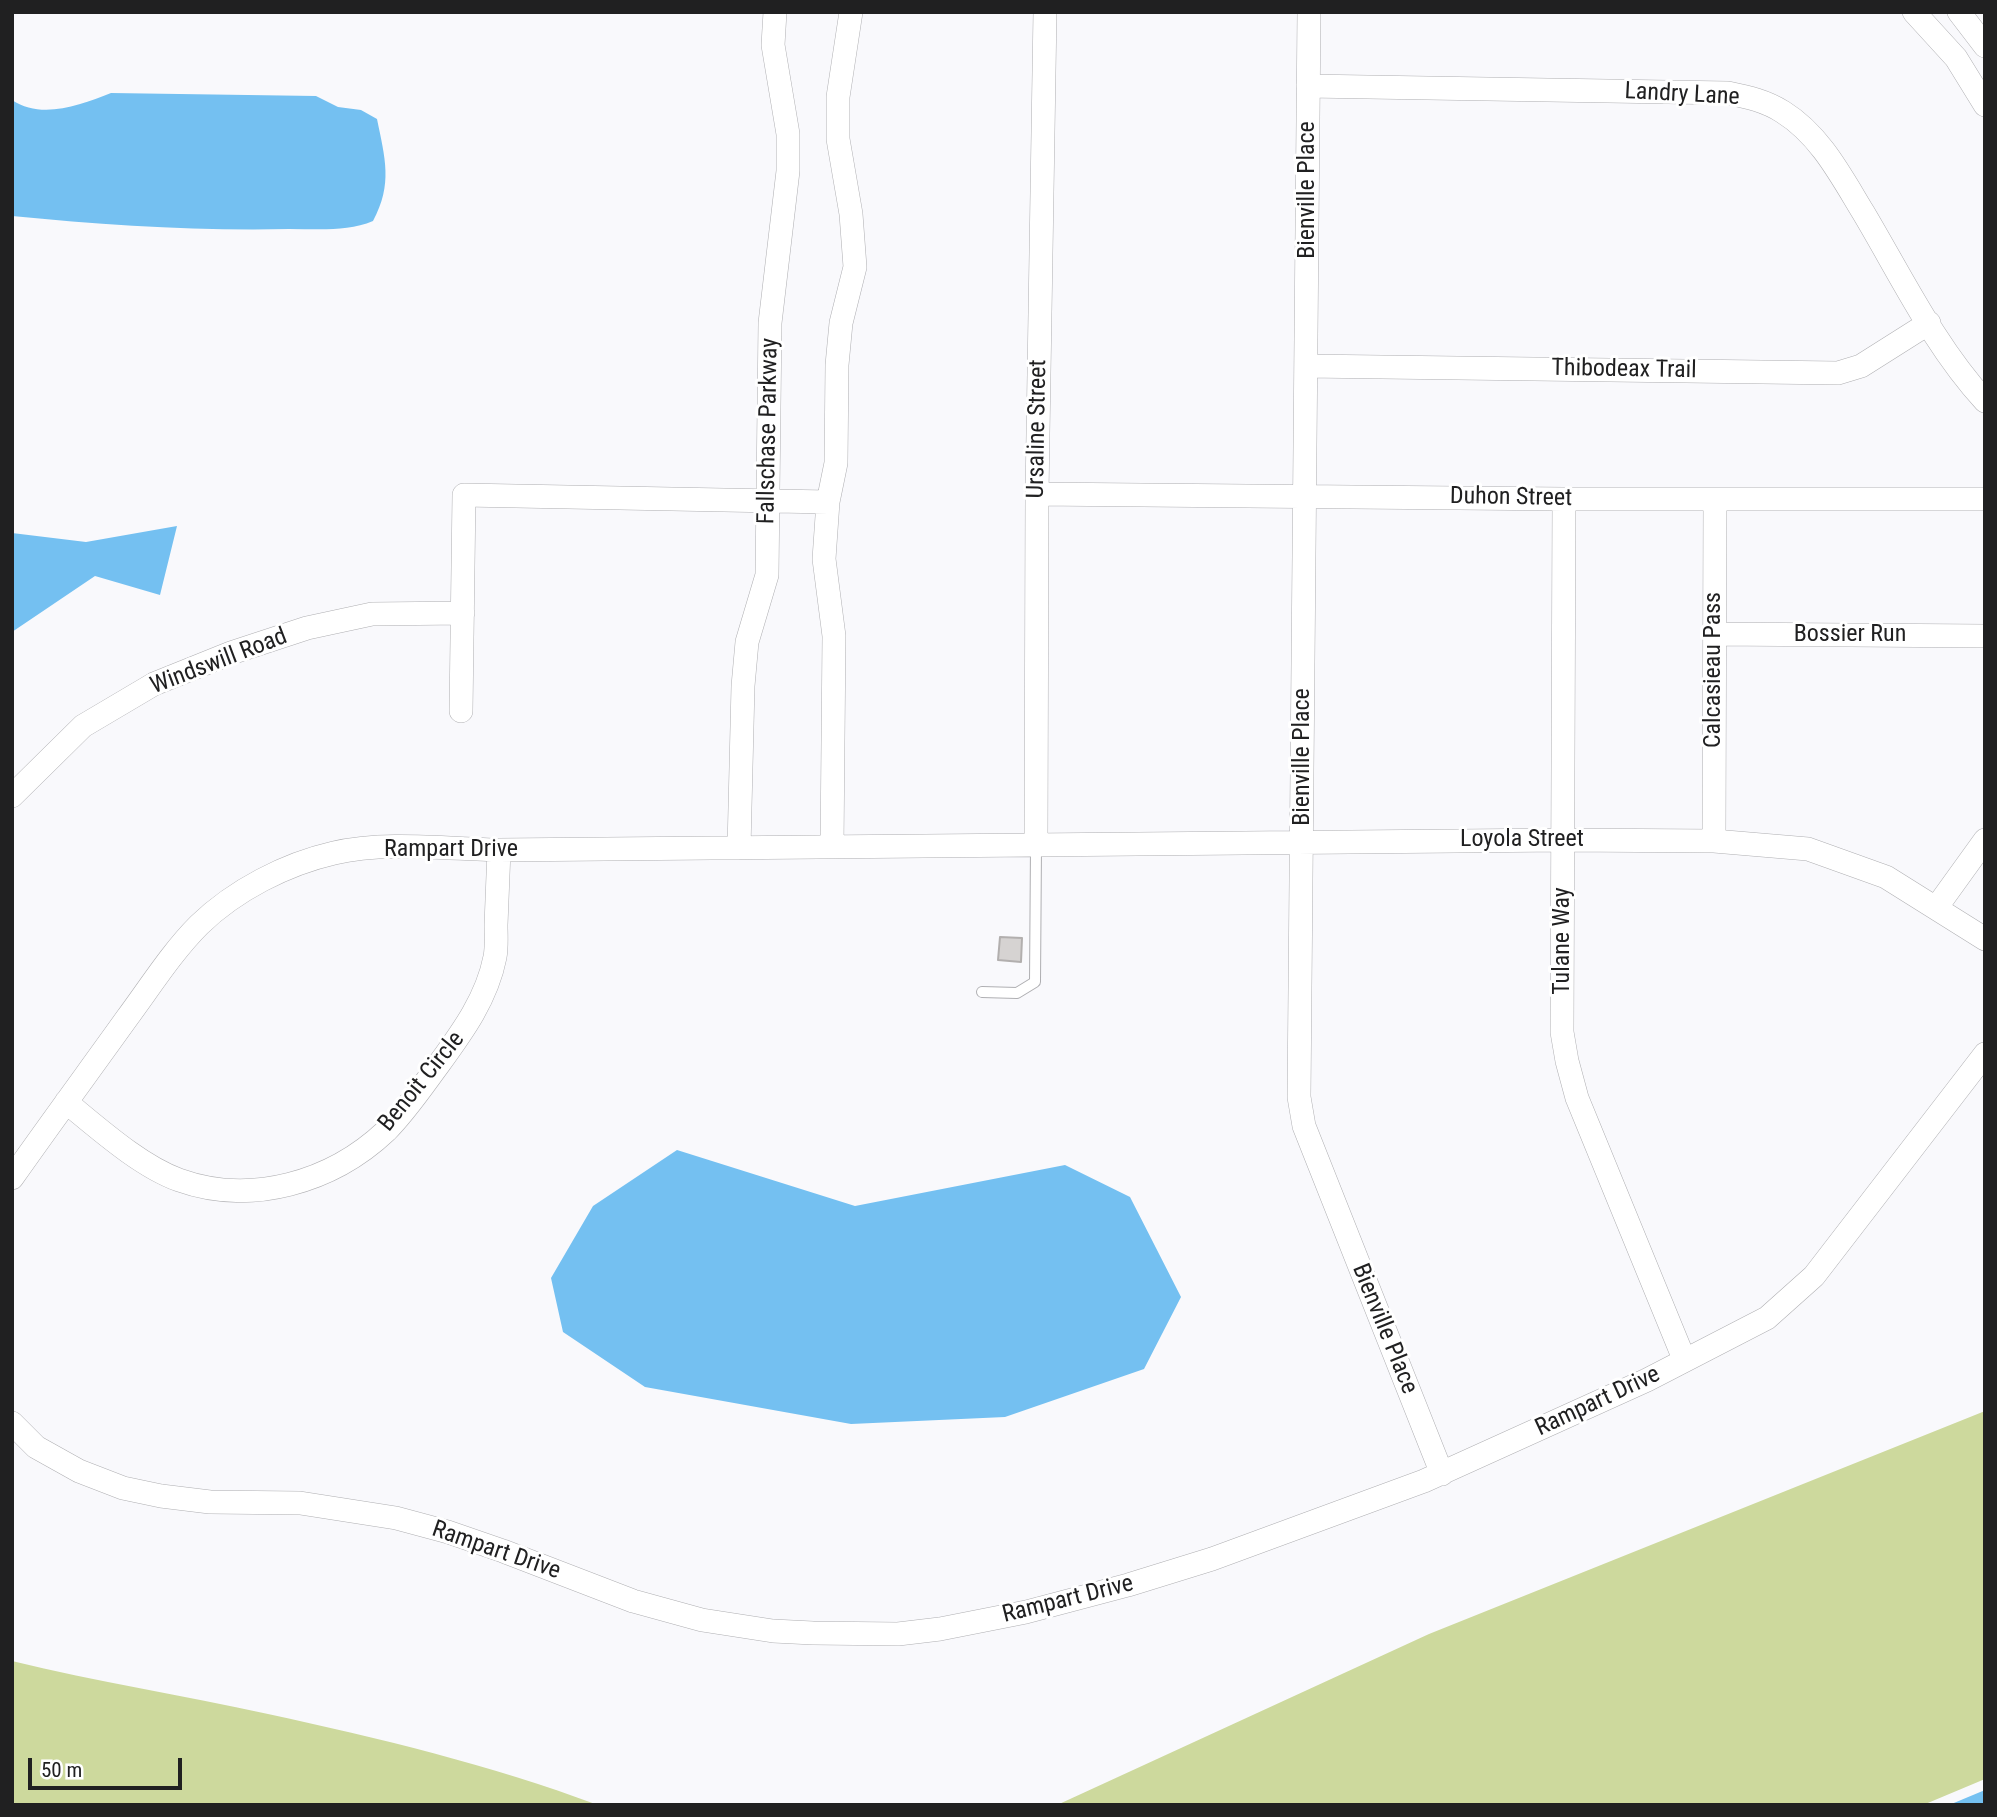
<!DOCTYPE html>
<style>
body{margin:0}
#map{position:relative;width:1997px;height:1817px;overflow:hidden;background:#f9f9fc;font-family:"Roboto Condensed",sans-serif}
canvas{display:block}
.frame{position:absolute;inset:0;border:14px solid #202021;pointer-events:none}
.scale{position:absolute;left:28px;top:1758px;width:154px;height:32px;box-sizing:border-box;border:4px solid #202021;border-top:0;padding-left:9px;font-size:21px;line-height:24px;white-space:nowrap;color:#202021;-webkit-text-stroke:5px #fff;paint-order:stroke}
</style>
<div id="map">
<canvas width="1997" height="1817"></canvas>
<div class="frame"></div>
<div class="scale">50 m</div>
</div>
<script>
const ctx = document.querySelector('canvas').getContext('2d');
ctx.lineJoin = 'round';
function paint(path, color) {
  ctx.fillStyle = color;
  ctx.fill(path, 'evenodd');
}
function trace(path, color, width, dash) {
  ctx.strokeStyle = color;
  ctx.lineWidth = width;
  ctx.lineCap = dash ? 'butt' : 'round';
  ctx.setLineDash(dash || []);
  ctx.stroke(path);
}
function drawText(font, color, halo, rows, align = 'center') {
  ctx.font = font + ' "Roboto Condensed",sans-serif';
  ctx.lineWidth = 6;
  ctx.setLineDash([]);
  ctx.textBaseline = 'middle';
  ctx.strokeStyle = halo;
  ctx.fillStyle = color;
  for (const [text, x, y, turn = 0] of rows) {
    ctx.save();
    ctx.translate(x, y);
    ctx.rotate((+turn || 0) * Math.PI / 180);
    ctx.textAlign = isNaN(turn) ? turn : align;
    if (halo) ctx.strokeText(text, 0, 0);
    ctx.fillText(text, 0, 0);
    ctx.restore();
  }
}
paint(new Path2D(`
 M 1985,1411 L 1985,1779 L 1923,1805 L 1057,1805 L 1429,1634 Z
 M 12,1661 C 97,1682 183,1695 268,1714 C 379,1738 491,1765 598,1805 L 12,1805 Z`), '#cdd99d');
paint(new Path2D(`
 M 111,93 L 316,96 L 338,107 L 361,110 L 377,119 C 385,158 393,184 373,221 C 347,232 318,229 289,229 C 197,231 104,225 12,216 L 12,100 C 42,120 80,105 111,93 Z
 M 177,526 L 160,595 L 95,576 L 12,632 L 12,533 L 86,542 Z
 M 677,1150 L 855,1206 L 1065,1165 L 1130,1197 L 1181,1297 L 1144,1369 L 1005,1417 L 851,1424 L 645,1387 L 563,1332 L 551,1278 L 593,1206 Z
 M 1985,1790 L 1985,1805 L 1949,1805 Z`), '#74c0f1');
const building = new Path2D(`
 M 1000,937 L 1022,938 L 1021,962 L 998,960 Z`);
paint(building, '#d6d3d2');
trace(building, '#b2afae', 2);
const lane = new Path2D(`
 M 982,992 L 1017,993 L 1035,982 L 1036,846`);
const street = new Path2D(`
 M 1309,12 L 1299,1097 L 1304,1126 L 1442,1474
 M 1914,12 L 1956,58 L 1985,105
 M 1959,12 L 1985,46
 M 1308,86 L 1728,93 C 1748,97 1766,101 1783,112 C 1820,135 1841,176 1863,212 C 1900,274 1935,347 1985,401
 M 1306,366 L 1838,373 L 1861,366 L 1929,323
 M 1037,494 L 1564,499 L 1985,499
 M 1564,499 L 1562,1032 L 1567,1061 L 1577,1098 L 1684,1359
 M 1714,634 L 1985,636
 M 461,711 L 464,495 L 828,502
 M 12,796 L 83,726 L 154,684 L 231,653 L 307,628 L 372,614 L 463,613
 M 1714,841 L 1715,499
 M 1036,846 L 1037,494 L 1045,12
 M 832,847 L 834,636 L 824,559 L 828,502 L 836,463 L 837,365 L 841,323 L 855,267 L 851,214 L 838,139 L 838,97 L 851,12
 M 739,848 L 743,686 L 747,642 L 767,575 L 770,323 L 788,171 L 788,134 L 773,45 L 775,12
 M 1936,908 L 1985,840
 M 66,1102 C 98,1128 140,1166 179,1180 C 251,1206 332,1182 386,1131 C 406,1111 422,1087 439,1064 C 463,1031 487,998 495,957 C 497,947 496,935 496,925 C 497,900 498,875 499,850
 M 12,1178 C 50,1124 89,1071 127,1018 C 150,987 172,952 199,925 C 235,890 286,864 334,853 C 384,841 448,849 499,850 L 1563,840 L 1714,841 L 1808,849 L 1886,877 L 1985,939
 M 12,1423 L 36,1447 L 79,1471 L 123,1488 L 161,1496 L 210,1502 L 300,1503 L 396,1518 L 448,1532 L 503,1551 L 633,1601 L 702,1620 L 773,1631 L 813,1633 L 898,1634 L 940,1629 L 1026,1612 L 1128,1585 L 1212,1559 L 1424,1481 L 1647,1380 L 1767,1318 L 1814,1276 L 1985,1054`);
trace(lane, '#afafb2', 12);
trace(street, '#afafb2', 24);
trace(lane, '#fff', 10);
trace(street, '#fff', 23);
drawText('24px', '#202021', '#fff', [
 ["Landry Lane",1682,95,3],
 ["Bienville Place",1308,190,-90],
 ["Thibodeax Trail",1624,370,1],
 ["Ursaline Street",1038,429,-89],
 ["Fallschase Parkway",769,431,-89],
 ["Duhon Street",1511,498,1],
 ["Bossier Run",1850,635],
 ["Windswill Road",219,662,-21],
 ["Calcasieau Pass",1714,670,-90],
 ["Bienville Place",1303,757,-90],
 ["Loyola Street",1522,840],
 ["Rampart Drive",451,850],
 ["Tulane Way",1563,941,-90],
 ["Benoit Circle",422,1082,-51],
 ["Bienville Place",1384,1329,68],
 ["Rampart Drive",1598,1402,-25],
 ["Rampart Drive",496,1551,19],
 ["Rampart Drive",1068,1600,-14]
]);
</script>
